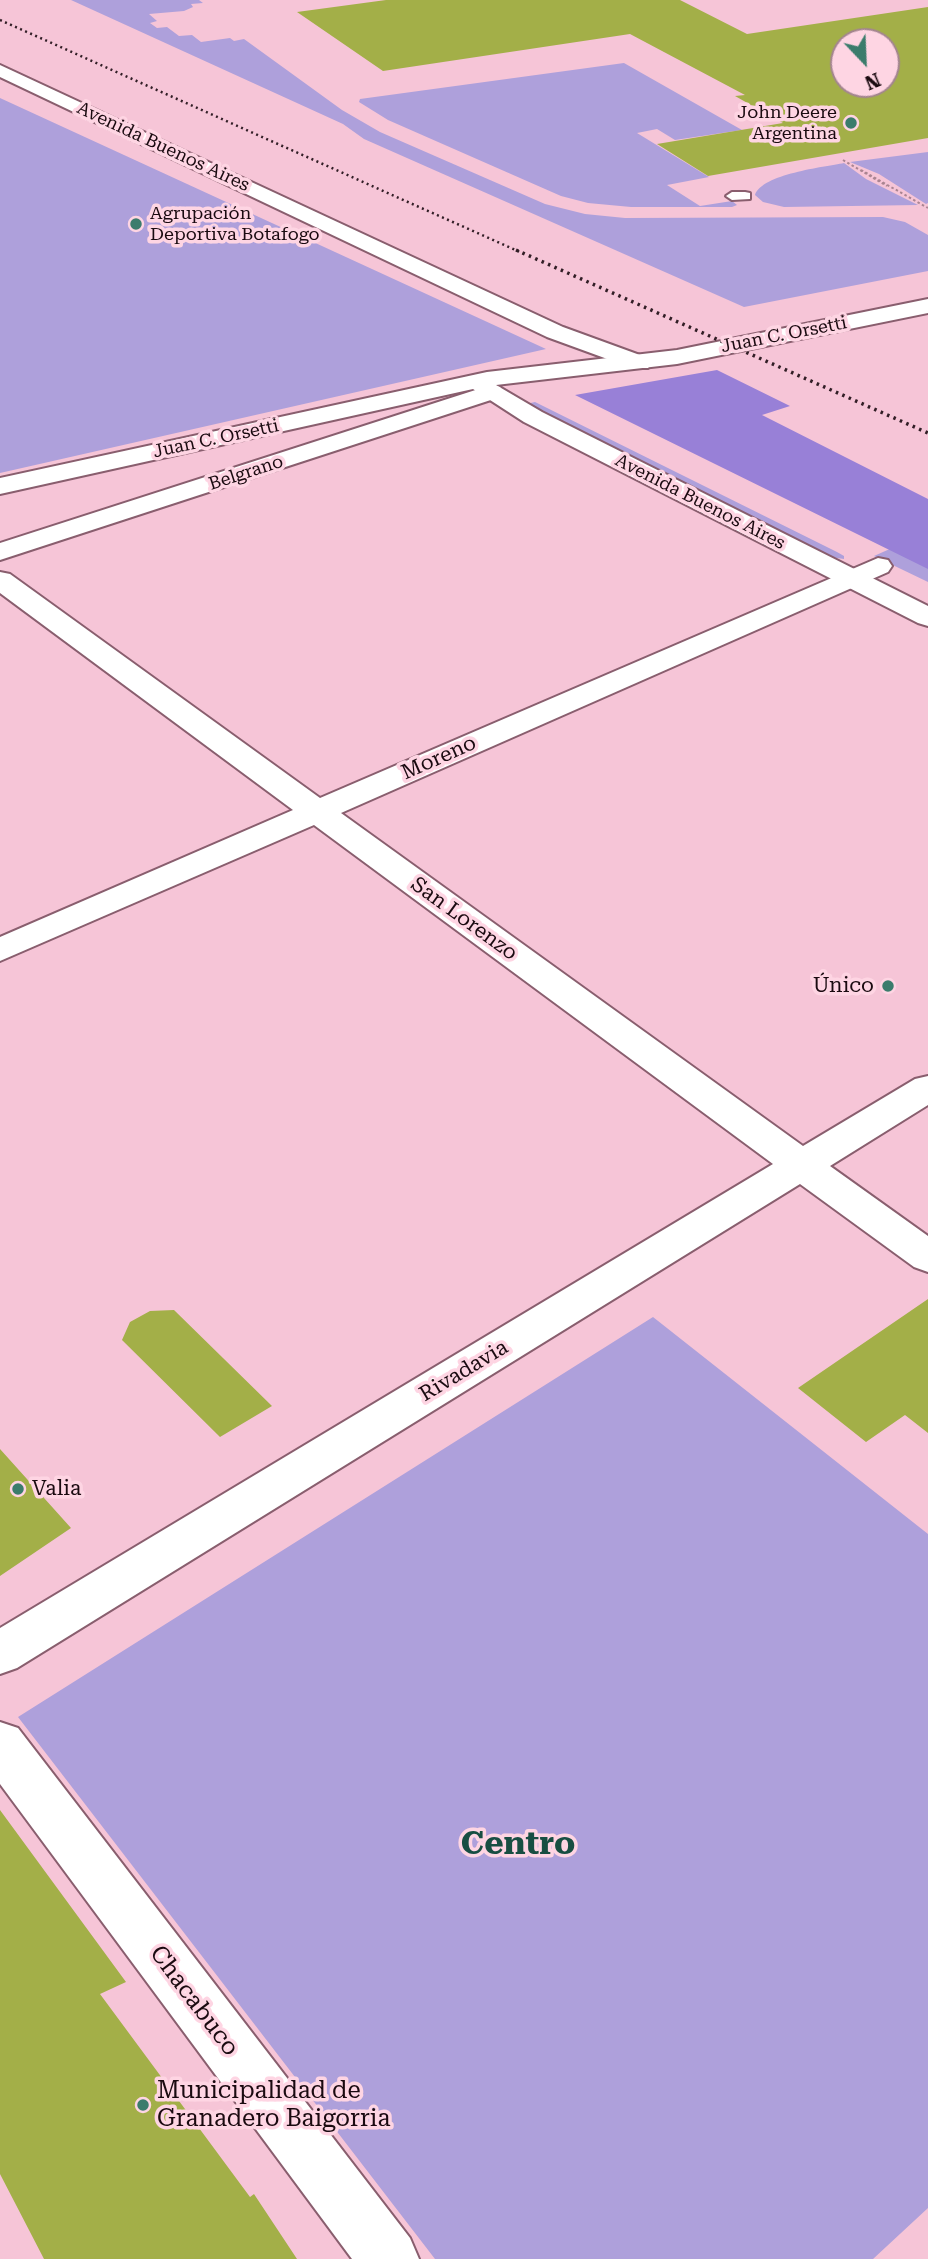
<!DOCTYPE html>
<meta charset="utf-8">
<style>
body{margin:0}
#map{position:relative;width:928px;height:2259px;overflow:hidden;background:#f6c5d7;font-family:"Roboto Serif",serif}
canvas{display:block}
.north{position:absolute;left:830px;top:28px;width:70px;height:70px;box-sizing:border-box;background:#fed5e3;border:2px solid #a3848f;border-radius:50%;rotate:157deg;font-size:19px;font-weight:700;line-height:28px;text-align:center;color:#1a0a10}
.north::after{content:'';display:block;margin:auto;width:24px;height:32px;background:#3b7c6c;clip-path:polygon(50% 0,100% 100%,50% 72%,0 100%)}
</style>
<div id="map">
<canvas width="928" height="2259"></canvas>
<div class="north">N</div>
</div>
<script>
const ctx = document.querySelector('canvas').getContext('2d');
ctx.lineJoin = 'round';
function paint(path, color) {
  ctx.fillStyle = color;
  ctx.fill(path, 'evenodd');
}
function trace(path, color, width, dash) {
  ctx.strokeStyle = color;
  ctx.lineWidth = width;
  ctx.lineCap = dash ? 'butt' : 'round';
  ctx.setLineDash(dash || []);
  ctx.stroke(path);
}
function drawText(font, color, halo, rows, align = 'center') {
  ctx.font = font + ' "Roboto Serif",serif';
  ctx.lineWidth = 7;
  ctx.setLineDash([]);
  ctx.textBaseline = 'middle';
  ctx.strokeStyle = halo;
  ctx.fillStyle = color;
  for (const [text, x, y, turn = 0] of rows) {
    ctx.save();
    ctx.translate(x, y);
    ctx.rotate((+turn || 0) * Math.PI / 180);
    ctx.textAlign = isNaN(turn) ? turn : align;
    if (halo) ctx.strokeText(text, 0, 0);
    ctx.fillText(text, 0, 0);
    ctx.restore();
  }
}
paint(new Path2D(`
 M 71,0 L 199,0 L 203,3 L 191,4 L 193,7 L 184,11 L 149,14 L 157,21 L 150,23 L 157,28 L 167,27 L 179,36 L 192,35 L 201,42 L 230,38 L 234,41 L 244,39 L 342,110 L 380,132 L 545,204 L 585,214 L 625,218 L 883,217 L 905,222 L 928,235 L 928,271 L 744,307 L 364,139 L 343,124 Z
 M 624,63 L 742,130 L 675,140 L 657,129 L 637,133 L 709,177 L 667,185 L 700,206 L 732,201 L 737,205 L 732,207 L 631,207 L 588,203 L 561,196 L 388,120 L 359,102 L 360,99 Z
 M 0,98 L 546,349 L 0,473 Z
 M 928,152 L 928,203 L 926,204 L 879,174 L 850,162 Z
 M 844,163 L 866,179 L 918,205 L 784,207 L 763,202 L 755,195 C 762,174 824,167 844,163 Z
 M 535,402 L 837,552 L 844,556 L 844,559 L 830,557 L 526,404 Z
 M 928,532 L 928,582 L 874,556 Z
 M 653,1317 L 928,1534 L 928,2208 L 873,2259 L 435,2259 L 18,1717 Z`), '#aea0db');
paint(new Path2D(`
 M 717,370 L 790,406 L 762,415 L 928,499 L 928,569 L 575,395 Z`), '#9880d7');
paint(new Path2D(`
 M 386,0 L 680,0 L 747,34 L 928,7 L 928,138 L 708,176 L 657,144 L 783,123 L 735,96 L 745,95 L 630,34 L 383,71 L 297,12 ZM 844,42 L 886,42 L 886,84 L 844,84 Z
 M 928,1299 L 928,1433 L 905,1415 L 866,1442 L 798,1388 Z
 M 174,1310 L 272,1406 L 220,1437 L 122,1340 L 130,1322 L 150,1311 Z
 M 0,1449 L 71,1528 L 0,1576 Z
 M 0,1810 L 126,1982 L 100,1994 L 250,2197 L 254,2194 L 297,2259 L 44,2259 L 0,2174 Z`), '#a3af48');
const service = new Path2D(`
 M 745,192 L 750,193 L 750,199 L 732,200 L 726,196 L 732,192 Z`);
const minor = new Path2D(`
 M 0,65 L 563,327 L 648,358 L 652,363 L 648,368 L 632,368 L 547,337 L 0,77 Z
 M 491,385 L 500,387 L 503,392 L 500,397 L 0,560 L 0,543 Z
 M 878,558 L 888,560 L 892,566 L 888,572 L 341,813 L 803,1146 L 915,1079 L 928,1076 L 928,1105 L 830,1166 L 928,1236 L 928,1272 L 914,1267 L 800,1184 L 17,1668 L 0,1674 L 0,1628 L 773,1164 L 314,825 L 0,961 L 0,937 L 293,810 L 0,593 L 0,572 L 10,574 L 320,798 Z
 M 0,1722 L 18,1728 L 410,2238 L 419,2259 L 352,2259 L 0,1784 Z`);
const secondary = new Path2D(`
 M 928,299 L 928,313 L 677,364 L 496,385 L 542,412 L 928,606 L 928,626 L 918,623 L 524,422 L 473,389 L 0,494 L 0,478 L 487,372 L 677,350 Z`);
trace(service, '#895e6e', 4);
trace(minor, '#895e6e', 4);
trace(secondary, '#895e6e', 4);
trace(new Path2D(`
 M 843,160 L 887,186
 M 861,170 L 928,208`), '#aa8592', 2, [2.5, 2.5]);
paint(service, '#fff');
paint(minor, '#fff');
paint(secondary, '#fff');
trace(new Path2D(`
 M 0,20 L 520,252`), '#321e26', 2.5, [2, 3.5]);
trace(new Path2D(`
 M 516,250 L 928,433`), '#321e26', 3.5, [2.5, 4.5]);
for (const [x, y, r, color] of [
 [851,123,7,"#3b7c6c"],
 [136,224,7,"#3b7c6c"],
 [888,986,7,"#3b7c6c"],
 [18,1489,7,"#3b7c6c"],
 [143,2105,7,"#3b7c6c"]
]) {
  const dot = new Path2D();
  dot.arc(x, y, r, 0, 2 * Math.PI);
  ctx.fillStyle = color;
  ctx.fill(dot);
  trace(dot, '#fed5e3', 2.5);
}
drawText('18px', '#1a0a10', '#fed5e3', [
 ["John Deere",837,113],
 ["Argentina",837,134],
 ["Agrupación",150,214,"left"],
 ["Deportiva Botafogo",150,235,"left"]
], 'right');
drawText('18px', '#1a0a10', '#fed5e3', [
 ["Avenida Buenos Aires",163,147,25],
 ["Juan C. Orsetti",784,335,-11],
 ["Juan C. Orsetti",216,439,-12],
 ["Belgrano",246,473,-18],
 ["Avenida Buenos Aires",700,502,27]
]);
drawText('21px', '#1a0a10', '#fed5e3', [
 ["Moreno",439,758,-24],
 ["San Lorenzo",464,919,36],
 ["Rivadavia",464,1371,-31]
]);
drawText('21px', '#1a0a10', '#fed5e3', [
 ["Único",874,986],
 ["Valia",32,1489,"left"]
], 'right');
drawText('24px', '#1a0a10', '#fed5e3', [
 ["Chacabuco",194,2001,53]
]);
drawText('24px', '#1a0a10', '#fed5e3', [
 ["Municipalidad de",157,2091],
 ["Granadero Baigorria",157,2119]
], 'left');
drawText('bold 33px', '#184e42', '#fed5e3', [
 ["Centro",518,1844]
]);
</script>
